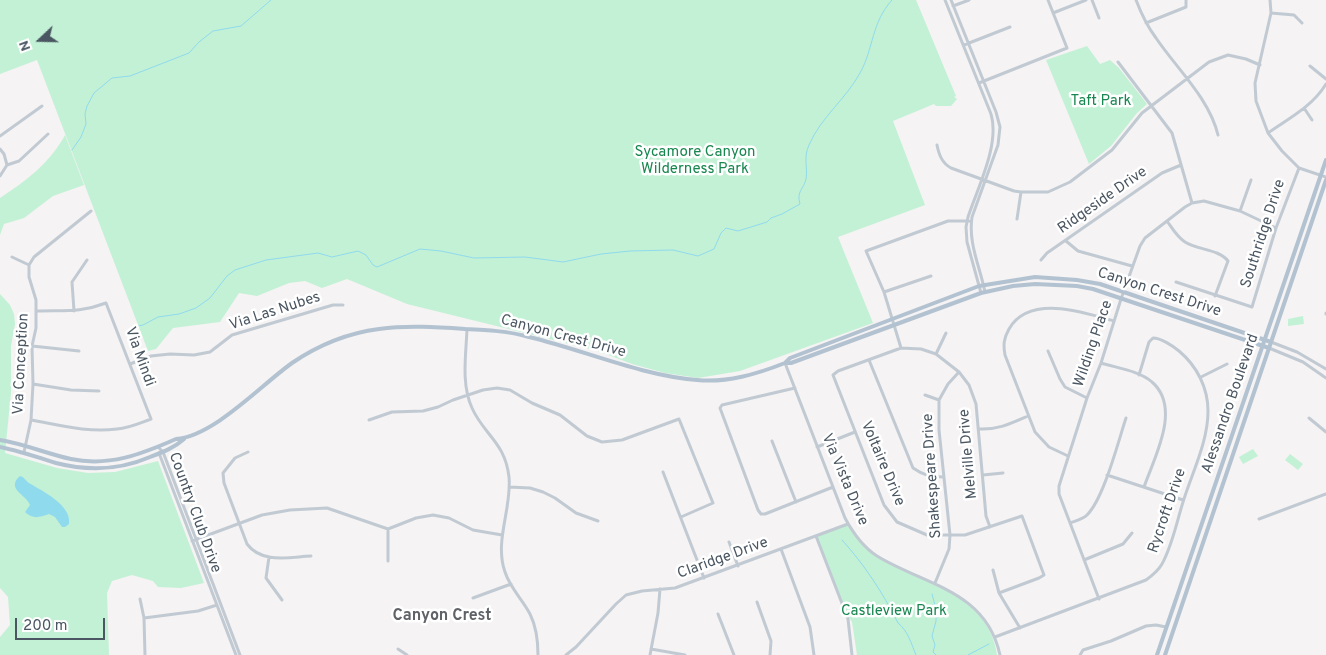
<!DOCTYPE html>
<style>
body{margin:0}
#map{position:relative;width:1326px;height:655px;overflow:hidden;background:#f5f3f3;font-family:Overpass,sans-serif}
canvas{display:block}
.north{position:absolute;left:15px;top:15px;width:50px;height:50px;-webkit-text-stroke:4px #fff;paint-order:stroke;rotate:249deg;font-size:14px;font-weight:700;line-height:20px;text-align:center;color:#4a5661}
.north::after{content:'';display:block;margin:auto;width:18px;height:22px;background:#4a5661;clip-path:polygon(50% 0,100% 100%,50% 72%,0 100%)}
.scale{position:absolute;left:15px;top:618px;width:90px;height:22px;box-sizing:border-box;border:2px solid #4a5661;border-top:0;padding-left:6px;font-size:15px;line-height:18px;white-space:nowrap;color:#4a5661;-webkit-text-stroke:4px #fff;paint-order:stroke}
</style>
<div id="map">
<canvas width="1326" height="655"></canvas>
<div class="north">N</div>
<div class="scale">200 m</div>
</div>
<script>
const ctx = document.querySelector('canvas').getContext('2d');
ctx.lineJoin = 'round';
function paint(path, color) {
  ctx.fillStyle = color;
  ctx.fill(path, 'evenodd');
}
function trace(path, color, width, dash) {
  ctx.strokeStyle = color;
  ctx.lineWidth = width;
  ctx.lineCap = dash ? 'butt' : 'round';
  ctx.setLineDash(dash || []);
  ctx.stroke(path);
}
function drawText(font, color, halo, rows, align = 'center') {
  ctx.font = font + ' Overpass,sans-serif';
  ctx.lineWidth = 5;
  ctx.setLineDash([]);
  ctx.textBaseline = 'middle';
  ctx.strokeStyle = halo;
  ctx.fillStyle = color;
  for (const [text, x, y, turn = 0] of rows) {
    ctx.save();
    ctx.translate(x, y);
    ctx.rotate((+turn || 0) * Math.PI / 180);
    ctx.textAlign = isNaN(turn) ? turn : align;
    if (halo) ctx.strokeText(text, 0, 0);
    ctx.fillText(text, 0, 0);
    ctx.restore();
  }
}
paint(new Path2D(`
 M 0,0 L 916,0 L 956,96 L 954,97 L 957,99 L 951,106 L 936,106 L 934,104 L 893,121 L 925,205 L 838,237 L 873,323 L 740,371 L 698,378 L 665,373 L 632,364 L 598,351 L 407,304 L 347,279 L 322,288 L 305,281 L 289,283 L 257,296 L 239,293 L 220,322 L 173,328 L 156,349 L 148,351 L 37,60 L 0,74 Z
 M 1087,46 L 1100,64 L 1110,60 L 1119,68 L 1147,104 L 1137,113 L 1111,146 L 1089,164 L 1046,60 Z
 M 65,135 L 84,185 L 53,196 L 24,218 L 4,224 L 0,235 L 0,198 C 26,181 50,163 65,135 Z
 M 0,294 L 10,305 L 14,314 L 15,324 L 11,346 L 11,393 L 5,453 L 57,468 L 88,473 L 115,472 L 158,461 L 204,583 L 181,588 L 158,587 L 153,581 L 132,575 L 112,581 L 107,593 L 109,655 L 0,655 L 0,637 L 10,625 L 8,597 L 0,588 Z
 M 1303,316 L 1304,324 L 1288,326 L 1288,319 Z
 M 1253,449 L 1258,456 L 1243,464 L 1239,457 Z
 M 1290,454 L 1303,464 L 1298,470 L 1285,460 Z
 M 847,523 C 853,530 859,541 866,547 C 876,557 890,562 903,568 C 942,586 991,606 997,655 L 857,655 L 852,622 L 844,610 L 815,535 Z`), '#c3f1d5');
paint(new Path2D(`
 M 20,476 C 24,477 25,480 29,483 C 42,491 72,505 69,524 L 65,527 L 62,527 L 55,517 L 49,514 C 39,517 34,520 25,512 L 30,505 C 27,495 5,489 20,476 Z`), '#90daee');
trace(new Path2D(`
 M 72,150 L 81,137 L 86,124 L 85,114 L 87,106 L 94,93 L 112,78 L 130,76 L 189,53 L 199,42 L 213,31 L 241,26 L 271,0
 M 138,326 L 143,325 L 158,317 L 179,314 L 196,308 L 210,298 L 227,276 L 235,270 L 266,260 L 318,253 L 332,257 L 358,251 L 366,255 L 373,265 L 377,267 L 420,249 L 441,251 L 474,258 L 525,257 L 563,262 L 601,254 L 630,251 L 673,250 L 698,256 L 714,249 L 721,233 L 726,228 L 738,231 L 767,222 L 771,218 L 782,214 L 800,204 C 796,191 804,189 806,179 C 808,167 803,158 809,145 C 821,117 846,99 860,73 C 874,48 871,23 892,0
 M 842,540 C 864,564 883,593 898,623 C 908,631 911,643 916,655
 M 932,594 L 936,609 L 936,621 L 932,636 L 935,645 L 933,652 L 936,655
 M 968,655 L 989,644`), '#90daee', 1);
trace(new Path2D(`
 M 945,0 L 991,114 C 1000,144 978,187 968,217 L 966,227 L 967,242 L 981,293
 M 951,0 L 996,112 L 1000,127 L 998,145 L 972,217 C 968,243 980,267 985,292
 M 1092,0 L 1099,18
 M 1136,0 C 1141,13 1147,26 1156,38 C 1177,69 1209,98 1218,135
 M 1270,0 L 1271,13 L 1255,83 L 1256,101 L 1268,133 L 1282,151 L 1299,168 L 1326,177
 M 953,6 L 969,0
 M 1053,13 L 1086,0
 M 1271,13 L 1294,15 L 1302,23
 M 1146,23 L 1186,7 L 1186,0
 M 964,45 L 1010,27
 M 1118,62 L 1172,133 L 1192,203
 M 1310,66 L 1326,79
 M 979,83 L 1067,48 L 1048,0
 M 1304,108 L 1312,120
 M 1268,133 C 1288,119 1313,106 1326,84
 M 0,136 L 42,106
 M 937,145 C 939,155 942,163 951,168 L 1014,191 L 1021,192 L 1048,192 L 1070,182 L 1112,150 L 1142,113 L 1209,62 L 1228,55 L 1246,59 L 1260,65
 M 0,149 L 4,154 L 7,165
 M 0,176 L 7,165 L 19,161 L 48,134
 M 1240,211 L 1251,180
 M 1017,219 L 1021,192
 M 1167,221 C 1172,228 1177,237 1185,242 C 1197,250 1219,249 1228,261 L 1215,296
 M 1066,241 L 1078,251 L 1132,266
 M 12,257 L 29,265 L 29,277 L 36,300 L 36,328 L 32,346 L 33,384 L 31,420 L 24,452
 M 1041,260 L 1047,253 L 1162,173 L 1181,165
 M 29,265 L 34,257 L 91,211
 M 1176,282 L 1252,307 L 1276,228 L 1299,168
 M 884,292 L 931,276
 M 74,311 L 72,282 L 87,260
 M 1326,313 L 1326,314
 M 467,329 C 466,355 461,384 472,408 C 484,435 505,442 509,477 C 512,509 494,541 505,572 C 510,588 523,600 530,614 C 536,626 538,642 538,655
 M 1271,342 L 1297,352 L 1326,369
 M 32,346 L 79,351
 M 901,348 L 884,292 L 866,251 L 948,221 L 969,221
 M 1269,348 L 1303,362 L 1326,378
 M 1048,351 L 1060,379 L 1065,387 L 1087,398
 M 936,354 L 946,333
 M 869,360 L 913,468 C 923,475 931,477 943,477
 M 785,363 L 845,518 C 853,533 863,547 877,556 C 924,585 986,590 1000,655
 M 1101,363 C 1117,368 1140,371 1152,382 C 1182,408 1154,458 1144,487
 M 130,364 L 151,356 L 170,354 L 194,355 L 210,352 L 232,335 L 333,305 L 343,305
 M 1201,377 L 1227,364
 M 33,384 L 71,390 L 99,391
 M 795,388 L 722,405 L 720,408 L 758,510 L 761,514 L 765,514 L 833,487
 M 925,395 L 939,400
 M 1309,418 L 1326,432
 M 31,420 C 59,425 88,433 117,429 C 129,428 140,423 151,419 L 106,303 C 80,313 64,310 36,311
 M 369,420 L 392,412 L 423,411 L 438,407 L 453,400 L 483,390 L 497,388 L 510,390 L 532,403 L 560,415 L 587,436 L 602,442 L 622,440 L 679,419 L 713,503 L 681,517
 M 979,429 C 998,430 1012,423 1028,416
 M 772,441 L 796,502
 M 817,447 L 855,432
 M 159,448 L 163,452 L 240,655
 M 248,452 L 235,458 L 223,473 L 224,483 L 247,544 C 262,564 289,557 311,556
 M 159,453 L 236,655
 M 1068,456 L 1049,447 L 1035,432 L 1005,355 C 1003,344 1004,338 1009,329 C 1029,294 1084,312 1114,321
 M 663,472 L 704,578
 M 983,475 L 1003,473
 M 1107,475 L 1183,500
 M 509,487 L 530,488 L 543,492 L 555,498 L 576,513 L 598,521
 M 1259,519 L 1326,494
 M 1070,523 C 1075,521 1083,519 1087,515 C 1104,498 1118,442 1126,418
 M 990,527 L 986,516 L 976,404 L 969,385 L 959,372 L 936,354 L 921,349 L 901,348 L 838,371 L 833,375 L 884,505 L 897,522 L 927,535 L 965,535 L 1022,516 L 1044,575 L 1039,578 L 999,593
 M 388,529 L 388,561
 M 816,536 L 848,619 L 852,655
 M 192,541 L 262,515 L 290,510 L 327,508 L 388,529 L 416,518 L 433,515 L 449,518 L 473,530 L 502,535
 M 729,542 L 738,566
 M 781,549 L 810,627 L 814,655
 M 269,557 L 266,578 L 282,600
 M 1084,560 L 1123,544 L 1132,533
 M 993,570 L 999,593 L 1020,628
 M 935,583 L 949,549 L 950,535 L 939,430 L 939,400 L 948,384 L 959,372
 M 473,598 L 511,584
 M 140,599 L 144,618 L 145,655
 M 1099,599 L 1059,494 L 1059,486 L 1087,398 L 1101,363 L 1121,299 L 1140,246 L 1145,238 L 1185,207 L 1192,203 L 1204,201 L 1240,211 L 1276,228
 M 757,602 L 771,641 L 770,655
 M 718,614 L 734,655
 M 144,618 L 198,611 L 217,605
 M 995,637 L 1146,580 C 1153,575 1158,571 1162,564 C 1173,544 1177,520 1184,499 C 1193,471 1208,441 1208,411 C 1208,388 1197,366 1179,351 C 1173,346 1161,338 1153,338 L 1149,342 L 1139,375
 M 398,649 L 407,655
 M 651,649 L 685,655
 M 566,655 L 576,647 L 616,604 L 626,595 L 642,591 L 675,588 L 848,524
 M 650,655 L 658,613 L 660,589
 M 1080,655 L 1083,650 L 1111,641 L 1146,626 L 1156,625 L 1166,627`), '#c1cad2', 3);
trace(new Path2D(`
 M 785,363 L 790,358 L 979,286 L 1035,277 L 1077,280 L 1100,284 L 1271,342
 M 0,440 C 25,444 47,454 71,459 C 109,467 142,454 176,439 C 214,436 261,385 292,363 C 317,346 348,333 379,329 C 407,325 437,327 465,329 C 487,330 508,331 529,337 C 584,350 639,375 697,380 C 727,383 757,374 785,363 L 791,363 L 981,293 L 1013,286 L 1035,284 L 1077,286 L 1093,289 L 1269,348
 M 0,447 C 19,451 37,457 56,463 C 87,471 120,470 150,457 C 163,452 174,448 184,439
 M 1157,655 L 1326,160
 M 1165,655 L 1326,180`), '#b3c2d1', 4);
drawText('15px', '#17864f', '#fff', [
 ["Taft Park",1101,102],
 ["Sycamore Canyon",695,153],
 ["Wilderness Park",695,170],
 ["Castleview Park",894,612]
]);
drawText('15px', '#4a5661', '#fff', [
 ["Ridgeside Drive",1103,201,-35],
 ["Southridge Drive",1264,234,-72],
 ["Canyon Crest Drive",1159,293,18],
 ["Via Las Nubes",275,312,-18],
 ["Canyon Crest Drive",563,337,15],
 ["Wilding Place",1094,344,-71],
 ["Via Mindi",139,357,70],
 ["Via Conception",22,364,-87],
 ["Alessandro Boulevard",1231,404,-71],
 ["Melville Drive",969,454,-95],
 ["Voltaire Drive",882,464,67],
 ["Shakespeare Drive",933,476,-94],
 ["Via Vista Drive",844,480,67],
 ["Rycroft Drive",1168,511,-71],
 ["Country Club Drive",194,513,70],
 ["Claridge Drive",723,559,-20]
]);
drawText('bold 16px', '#5f6368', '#fff', [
 ["Canyon Crest",442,617]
]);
</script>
